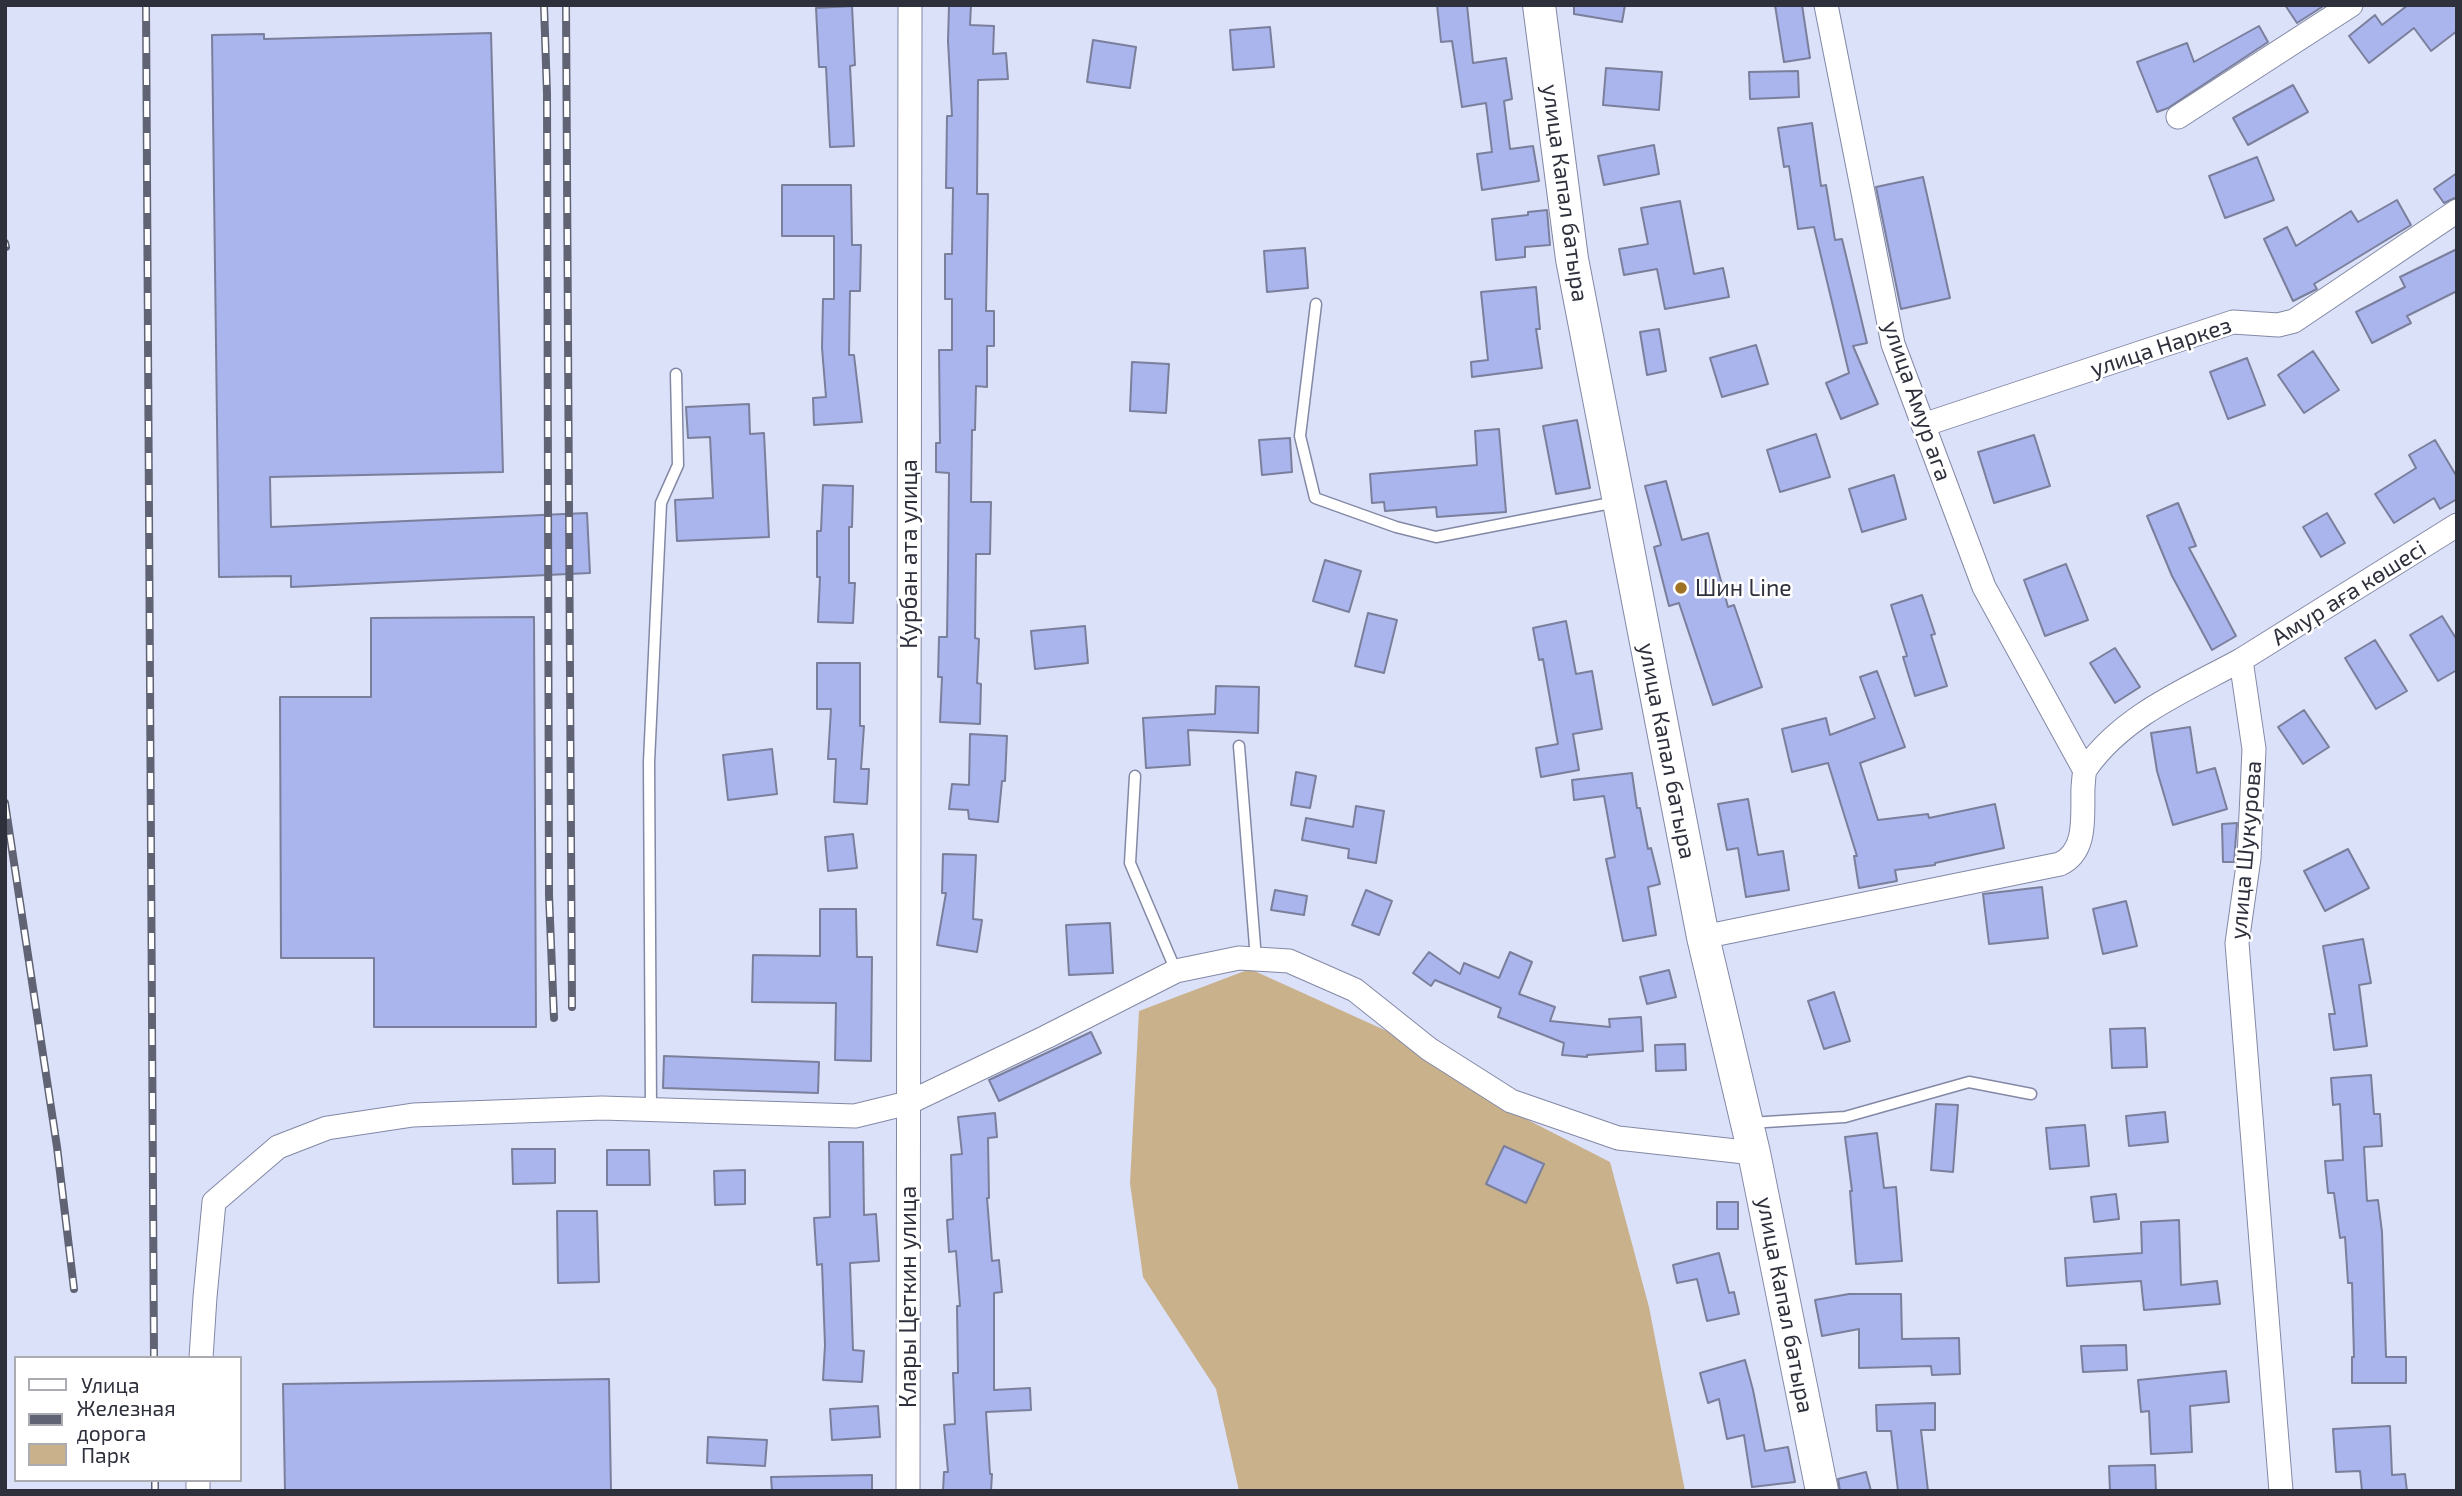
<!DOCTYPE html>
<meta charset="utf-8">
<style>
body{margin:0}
#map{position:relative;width:2462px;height:1496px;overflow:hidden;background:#dce1fa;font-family:"Exo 2",sans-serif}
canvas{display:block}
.frame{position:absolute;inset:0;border:7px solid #2e303c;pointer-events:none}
.legend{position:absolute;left:14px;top:1356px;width:228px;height:126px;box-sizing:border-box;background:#fff;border:2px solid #abacb1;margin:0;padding:9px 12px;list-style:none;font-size:21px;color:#2e303c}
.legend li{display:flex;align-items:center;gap:14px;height:35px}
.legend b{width:35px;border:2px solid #abacb1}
</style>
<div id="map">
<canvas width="2462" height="1496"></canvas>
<div class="frame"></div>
<ul class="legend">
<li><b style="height:9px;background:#fff"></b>Улица</li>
<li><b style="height:9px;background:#606373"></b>Железная дорога</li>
<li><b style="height:19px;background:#c9b18c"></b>Парк</li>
</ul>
</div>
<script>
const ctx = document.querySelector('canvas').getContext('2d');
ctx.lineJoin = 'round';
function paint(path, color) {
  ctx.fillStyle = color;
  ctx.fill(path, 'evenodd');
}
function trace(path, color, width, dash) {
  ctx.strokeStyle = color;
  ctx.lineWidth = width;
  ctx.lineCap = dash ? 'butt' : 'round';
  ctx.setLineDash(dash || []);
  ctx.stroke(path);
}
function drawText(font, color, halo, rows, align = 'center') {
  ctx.font = font + ' "Exo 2",sans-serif';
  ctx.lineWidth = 5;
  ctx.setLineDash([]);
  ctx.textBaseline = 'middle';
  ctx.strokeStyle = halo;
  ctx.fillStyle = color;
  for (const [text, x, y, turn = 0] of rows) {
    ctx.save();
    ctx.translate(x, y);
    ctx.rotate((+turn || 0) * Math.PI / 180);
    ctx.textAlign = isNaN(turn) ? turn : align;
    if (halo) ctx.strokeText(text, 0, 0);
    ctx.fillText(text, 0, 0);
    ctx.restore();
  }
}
paint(new Path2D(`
 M 1250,969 L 1389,1032 L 1528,1120 L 1610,1162 L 1649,1307 L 1685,1491 L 1239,1491 L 1216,1389 L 1143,1277 L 1130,1183 L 1139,1011 Z`), '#c9b18c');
const building = new Path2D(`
 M 949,5 L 971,5 L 970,25 L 994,26 L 993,54 L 1006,53 L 1008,79 L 978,80 L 977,194 L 988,194 L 986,311 L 994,311 L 994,346 L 987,346 L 987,387 L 976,386 L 975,430 L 972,430 L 971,502 L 991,502 L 990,554 L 976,554 L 975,638 L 979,639 L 977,683 L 981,684 L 980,724 L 940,722 L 942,677 L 938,677 L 939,637 L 947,637 L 948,568 L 949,473 L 936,472 L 936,443 L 940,443 L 939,350 L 952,350 L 952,299 L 945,299 L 945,254 L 952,254 L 953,188 L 946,188 L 947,116 L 952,116 L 948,41 Z
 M 1437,5 L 1467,5 L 1473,63 L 1506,58 L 1512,99 L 1504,101 L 1510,149 L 1533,146 L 1539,181 L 1482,190 L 1477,154 L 1492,152 L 1486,103 L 1462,107 L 1452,41 L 1441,42 Z
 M 1574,5 L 1625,5 L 1622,22 L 1574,14 Z
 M 1775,5 L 1802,5 L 1810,58 L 1784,62 Z
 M 2285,5 L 2325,5 L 2297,23 Z
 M 2408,5 L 2457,5 L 2457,31 L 2431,51 L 2414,28 L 2369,63 L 2349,36 L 2375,15 L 2382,25 Z
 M 852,6 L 855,65 L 850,66 L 854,146 L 830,147 L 826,67 L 819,67 L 816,8 Z
 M 2259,26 L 2268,42 L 2168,108 L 2157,112 L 2137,62 L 2187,43 L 2194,62 Z
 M 1270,27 L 1274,67 L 1233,70 L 1230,30 Z
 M 491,33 L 503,472 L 270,477 L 271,527 L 587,513 L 590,573 L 291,587 L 291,576 L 219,577 L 212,35 L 264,34 L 264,39 Z
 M 1093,40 L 1136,47 L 1130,88 L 1087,82 Z
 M 1606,68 L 1662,72 L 1659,110 L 1603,105 Z
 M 1798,71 L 1799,97 L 1750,99 L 1749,72 Z
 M 2293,85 L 2308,112 L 2248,145 L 2233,118 Z
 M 1812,123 L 1821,186 L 1826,185 L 1835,240 L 1842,239 L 1867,343 L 1853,346 L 1878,404 L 1841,419 L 1826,383 L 1849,373 L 1814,227 L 1798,229 L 1789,166 L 1784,167 L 1778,128 Z
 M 1654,145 L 1659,174 L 1604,185 L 1598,156 Z
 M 2257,157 L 2274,200 L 2225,218 L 2209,176 Z
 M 2457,173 L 2457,197 L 2444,203 L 2434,189 Z
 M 1923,177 L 1950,298 L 1901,309 L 1876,187 Z
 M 782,185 L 851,185 L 852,245 L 861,245 L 860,291 L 850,291 L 849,355 L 854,355 L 862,422 L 814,425 L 813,398 L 826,397 L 822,348 L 823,299 L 834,299 L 834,236 L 782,236 Z
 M 2397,200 L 2411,225 L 2314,284 L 2317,289 L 2293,301 L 2264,239 L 2287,227 L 2296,246 L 2351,211 L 2358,222 Z
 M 1680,201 L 1694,274 L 1723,268 L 1729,297 L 1665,309 L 1657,269 L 1624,275 L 1619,249 L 1648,244 L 1641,208 Z
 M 1547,210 L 1550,245 L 1525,247 L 1525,257 L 1496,260 L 1492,219 L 1528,215 L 1528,212 Z
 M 1305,248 L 1308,288 L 1267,292 L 1264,251 Z
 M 2457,249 L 2457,291 L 2407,316 L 2411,323 L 2372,343 L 2356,312 L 2405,287 L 2400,277 Z
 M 1536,287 L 1540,329 L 1536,329 L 1542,368 L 1472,377 L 1471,362 L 1488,360 L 1481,292 Z
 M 1659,329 L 1666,371 L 1647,375 L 1640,332 Z
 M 1756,345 L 1768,384 L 1722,397 L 1710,358 Z
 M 2313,351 L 2339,390 L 2304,413 L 2278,375 Z
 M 2247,358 L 2265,405 L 2228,419 L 2210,372 Z
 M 1132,362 L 1169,364 L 1166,413 L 1130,411 Z
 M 749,404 L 750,434 L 764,433 L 769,537 L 677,541 L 675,500 L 713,498 L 710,437 L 688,438 L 686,407 Z
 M 1577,420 L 1590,488 L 1556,494 L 1543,426 Z
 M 1499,429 L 1506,512 L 1437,517 L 1436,507 L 1385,511 L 1384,502 L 1372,503 L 1370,474 L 1477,465 L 1475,431 Z
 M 1816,434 L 1830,477 L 1780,492 L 1767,450 Z
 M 2034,435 L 2050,486 L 1994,503 L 1978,452 Z
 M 1290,438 L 1292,472 L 1262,475 L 1259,440 Z
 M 2435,440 L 2457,477 L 2457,499 L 2440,509 L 2434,498 L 2394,523 L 2375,494 L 2416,468 L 2409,455 Z
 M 1894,475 L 1906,519 L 1862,532 L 1849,489 Z
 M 1666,481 L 1682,540 L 1708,533 L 1728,607 L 1734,605 L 1762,687 L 1713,705 L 1679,603 L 1669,606 L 1654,547 L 1661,545 L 1645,486 Z
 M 823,485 L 853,486 L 852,527 L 849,527 L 849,583 L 855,583 L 853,623 L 818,622 L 820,577 L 817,577 L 817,531 L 821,531 Z
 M 2178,503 L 2196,546 L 2189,548 L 2236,636 L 2212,650 L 2172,576 L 2147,516 Z
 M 2327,513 L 2345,543 L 2321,557 L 2303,527 Z
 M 1325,560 L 1361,571 L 1349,612 L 1313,601 Z
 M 2066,564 L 2088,620 L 2045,636 L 2024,580 Z
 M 1922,595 L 1935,634 L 1931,635 L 1947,686 L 1915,696 L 1903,657 L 1907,656 L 1891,605 Z
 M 1368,613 L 1397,620 L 1384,673 L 1355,666 Z
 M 2442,616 L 2457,640 L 2457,670 L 2438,681 L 2410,635 Z
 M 534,617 L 536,1027 L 374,1027 L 374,958 L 281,958 L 280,697 L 371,697 L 371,618 Z
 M 1566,621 L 1576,674 L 1592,671 L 1602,729 L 1573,734 L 1579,770 L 1541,777 L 1536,748 L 1558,744 L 1543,659 L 1539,660 L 1533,628 Z
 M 1085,626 L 1088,663 L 1035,669 L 1031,631 Z
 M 2375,640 L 2407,691 L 2376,709 L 2345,658 Z
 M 2115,648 L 2140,687 L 2115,703 L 2090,663 Z
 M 817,663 L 860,663 L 860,726 L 864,726 L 861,769 L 869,769 L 867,804 L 834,802 L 836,759 L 828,759 L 831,709 L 817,709 Z
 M 1877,671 L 1905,747 L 1860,763 L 1878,820 L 1928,814 L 1929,818 L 1995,804 L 2004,848 L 1935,863 L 1935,865 L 1895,870 L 1897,881 L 1859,888 L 1854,856 L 1857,856 L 1828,763 L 1792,772 L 1782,729 L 1826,718 L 1830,735 L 1875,718 L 1860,677 Z
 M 1216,686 L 1259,687 L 1258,733 L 1188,730 L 1190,765 L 1146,768 L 1143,718 L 1215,714 Z
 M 2304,710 L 2329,747 L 2303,764 L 2278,727 Z
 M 2190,727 L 2197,773 L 2215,768 L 2227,809 L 2173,825 L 2157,771 L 2151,733 Z
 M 970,734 L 1007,736 L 1005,781 L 1002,781 L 998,822 L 969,819 L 968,810 L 949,809 L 952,784 L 969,785 Z
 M 772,749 L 777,794 L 728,800 L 723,755 Z
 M 1296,772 L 1316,776 L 1310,808 L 1291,805 Z
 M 1632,773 L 1637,808 L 1640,808 L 1648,849 L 1651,848 L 1660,884 L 1648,887 L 1656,935 L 1623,941 L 1606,859 L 1615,857 L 1604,796 L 1574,800 L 1572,780 Z
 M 1748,799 L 1758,855 L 1783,851 L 1789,890 L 1746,897 L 1738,848 L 1727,850 L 1718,804 Z
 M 1356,806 L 1384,811 L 1376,863 L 1348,858 L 1349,849 L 1302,840 L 1306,818 L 1353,827 Z
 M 2237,823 L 2234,862 L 2223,862 L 2222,824 Z
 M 853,834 L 857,868 L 828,871 L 825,837 Z
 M 2348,849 L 2369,888 L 2325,911 L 2304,871 Z
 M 943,854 L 976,855 L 973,919 L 982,920 L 977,952 L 937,945 L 946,893 L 942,893 Z
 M 2042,887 L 2048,938 L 1989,944 L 1983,894 Z
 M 1275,890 L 1307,896 L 1304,915 L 1271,910 Z
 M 1366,890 L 1392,901 L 1379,935 L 1352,925 Z
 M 2126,901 L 2137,946 L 2103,954 L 2093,909 Z
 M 820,909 L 856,909 L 857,957 L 872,957 L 871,1061 L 835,1060 L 836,1003 L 752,1002 L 753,955 L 820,956 Z
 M 1110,923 L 1113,973 L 1069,975 L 1066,925 Z
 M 2363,939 L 2371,983 L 2359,985 L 2367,1046 L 2334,1050 L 2329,1014 L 2335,1014 L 2323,946 Z
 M 1429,952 L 1460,974 L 1464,963 L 1499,978 L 1510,952 L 1532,962 L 1519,994 L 1555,1007 L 1550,1021 L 1610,1027 L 1609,1019 L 1641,1017 L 1643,1051 L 1587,1055 L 1587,1057 L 1562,1055 L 1564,1043 L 1498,1017 L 1501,1008 L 1435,980 L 1431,986 L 1413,973 Z
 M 1669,970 L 1676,997 L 1647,1004 L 1640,977 Z
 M 1834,992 L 1850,1041 L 1824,1049 L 1808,1001 Z
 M 2145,1028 L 2147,1067 L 2112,1068 L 2110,1029 Z
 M 1091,1032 L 1101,1053 L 999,1101 L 989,1080 Z
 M 1685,1044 L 1686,1070 L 1656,1071 L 1655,1045 Z
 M 664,1056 L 819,1062 L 818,1093 L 663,1088 Z
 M 2371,1075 L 2374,1114 L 2380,1114 L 2382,1146 L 2364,1147 L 2367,1201 L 2378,1200 L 2382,1232 L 2386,1357 L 2406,1357 L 2406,1383 L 2352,1383 L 2352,1357 L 2354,1357 L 2352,1283 L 2348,1283 L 2345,1237 L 2340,1238 L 2334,1193 L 2328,1193 L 2325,1161 L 2343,1160 L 2340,1104 L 2333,1105 L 2331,1078 Z
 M 1936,1104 L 1958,1105 L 1953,1172 L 1931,1170 Z
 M 2165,1112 L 2168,1142 L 2129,1146 L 2126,1116 Z
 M 995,1113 L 997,1137 L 988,1138 L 989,1198 L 987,1198 L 992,1261 L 999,1260 L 1002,1292 L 994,1293 L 994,1390 L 1030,1388 L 1031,1410 L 986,1412 L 990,1474 L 992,1474 L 991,1491 L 943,1491 L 944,1472 L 948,1472 L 944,1425 L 955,1424 L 953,1373 L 958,1373 L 957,1306 L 960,1306 L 956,1251 L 949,1252 L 947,1220 L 953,1219 L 951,1155 L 962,1154 L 958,1117 Z
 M 2085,1125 L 2089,1166 L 2050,1169 L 2046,1128 Z
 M 1877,1133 L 1884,1188 L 1896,1187 L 1902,1261 L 1856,1264 L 1850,1191 L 1852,1191 L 1845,1137 Z
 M 829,1142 L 863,1142 L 864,1215 L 876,1214 L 879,1261 L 850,1263 L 853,1350 L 864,1351 L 862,1382 L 823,1380 L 825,1345 L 822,1264 L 817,1265 L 814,1218 L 830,1217 Z
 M 1504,1146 L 1544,1164 L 1526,1203 L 1486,1184 Z
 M 512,1149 L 555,1149 L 555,1183 L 513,1184 Z
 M 607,1150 L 649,1150 L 650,1185 L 607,1185 Z
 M 745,1170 L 745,1204 L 715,1205 L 714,1171 Z
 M 2116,1194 L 2119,1219 L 2094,1222 L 2091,1197 Z
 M 1717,1202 L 1738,1202 L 1738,1229 L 1717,1229 Z
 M 557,1211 L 597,1211 L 599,1282 L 558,1283 Z
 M 2179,1220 L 2181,1285 L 2217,1281 L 2220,1304 L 2144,1310 L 2141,1281 L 2067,1286 L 2065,1258 L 2142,1253 L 2141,1222 Z
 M 1719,1253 L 1729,1293 L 1734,1292 L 1739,1314 L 1707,1321 L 1697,1279 L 1677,1283 L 1673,1265 Z
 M 1849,1294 L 1901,1294 L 1902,1339 L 1959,1338 L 1960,1374 L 1932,1375 L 1931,1366 L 1859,1368 L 1859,1329 L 1822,1336 L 1815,1300 Z
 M 2126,1345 L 2127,1370 L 2083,1372 L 2081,1346 Z
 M 1745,1360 L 1753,1390 L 1765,1451 L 1788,1447 L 1795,1482 L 1752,1487 L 1744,1435 L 1727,1439 L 1719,1399 L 1708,1403 L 1700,1373 Z
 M 2226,1371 L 2229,1402 L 2190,1406 L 2192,1452 L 2151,1454 L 2149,1411 L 2141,1412 L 2138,1380 Z
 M 609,1379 L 611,1491 L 285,1491 L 283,1384 Z
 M 1935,1403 L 1935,1430 L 1921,1430 L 1928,1491 L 1898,1491 L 1891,1431 L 1877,1431 L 1876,1405 Z
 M 878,1406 L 880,1437 L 832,1440 L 830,1409 Z
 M 2390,1426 L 2392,1475 L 2405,1474 L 2407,1491 L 2362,1491 L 2360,1471 L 2336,1472 L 2333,1429 Z
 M 708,1437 L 767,1440 L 765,1466 L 707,1463 Z
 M 2155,1465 L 2156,1491 L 2110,1491 L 2109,1466 Z
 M 1866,1472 L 1871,1491 L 1840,1491 L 1838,1479 Z
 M 872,1475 L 872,1491 L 772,1491 L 771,1477 Z`);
paint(building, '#aab4ed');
trace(building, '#7a7f9c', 2);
const service = new Path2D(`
 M 1316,304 L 1300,436 L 1315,498 L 1396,527 L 1436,537 L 1616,502
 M 1239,746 L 1256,959
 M 1135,776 L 1130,863 L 1176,971
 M 651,1110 L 649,762 L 661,503 L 678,465 L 676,374
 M 1750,1123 L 1845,1117 L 1969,1082 L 2031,1094`);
const minor = new Path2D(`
 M 1826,5 L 1893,344 L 1984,587 L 2084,769
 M 2178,117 L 2351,5
 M 1923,425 L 2233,322 L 2278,325 L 2294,321 L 2457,211
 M 2241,660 L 2457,525
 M 1703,937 L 2060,864 C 2088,851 2082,815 2083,787 C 2084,781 2083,772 2087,767 C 2124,715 2186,690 2241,660 L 2254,749 L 2249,858 L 2237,943 L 2281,1491
 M 201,1358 L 205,1297 L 214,1202 L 278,1147 L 327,1128 L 413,1115 L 602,1108 L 855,1116 L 908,1103 L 1046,1037 L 1176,971 L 1239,958 L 1289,961 L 1355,990 L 1429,1049 L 1511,1101 L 1618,1138 L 1754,1153
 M 198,1480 L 198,1491
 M 908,1491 L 910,5`);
const secondary = new Path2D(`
 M 1539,5 L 1572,259 L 1703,937 L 1754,1153 L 1822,1491`);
trace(service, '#8388a5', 13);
trace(minor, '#8388a5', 25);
trace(secondary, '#8388a5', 34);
trace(service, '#fff', 10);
trace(minor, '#fff', 23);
trace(secondary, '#fff', 32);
const rail = new Path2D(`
 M 146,5 L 154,1358
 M 544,5 L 547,94 L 549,895 L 554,1018
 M 566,5 L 572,1007
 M 5,243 L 6,247
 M 5,803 L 57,1147 L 74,1289
 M 155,1480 L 155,1491`);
trace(rail, '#606373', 8);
trace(rail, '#fff', 5, [16]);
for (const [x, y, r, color] of [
 [1681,588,7,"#9f7323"]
]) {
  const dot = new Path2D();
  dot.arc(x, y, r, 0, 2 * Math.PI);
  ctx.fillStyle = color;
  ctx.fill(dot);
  trace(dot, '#fff', 2.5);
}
drawText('23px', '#2e303c', '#fff', [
 ["улица Капал батыра",1565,193,82],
 ["улица Наркез",2161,347,-18],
 ["улица Амур ага",1917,401,71],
 ["Курбан ата улица",909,554,-90],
 ["Амур аға көшесі",2349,593,-32],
 ["улица Капал батыра",1667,751,79],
 ["улица Шукурова",2246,850,-85],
 ["Клары Цеткин улица",908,1297,-90],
 ["улица Капал батыра",1785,1305,79]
]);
drawText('23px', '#2e303c', '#fff', [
 ["Шин Line",1695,588]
], 'left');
</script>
